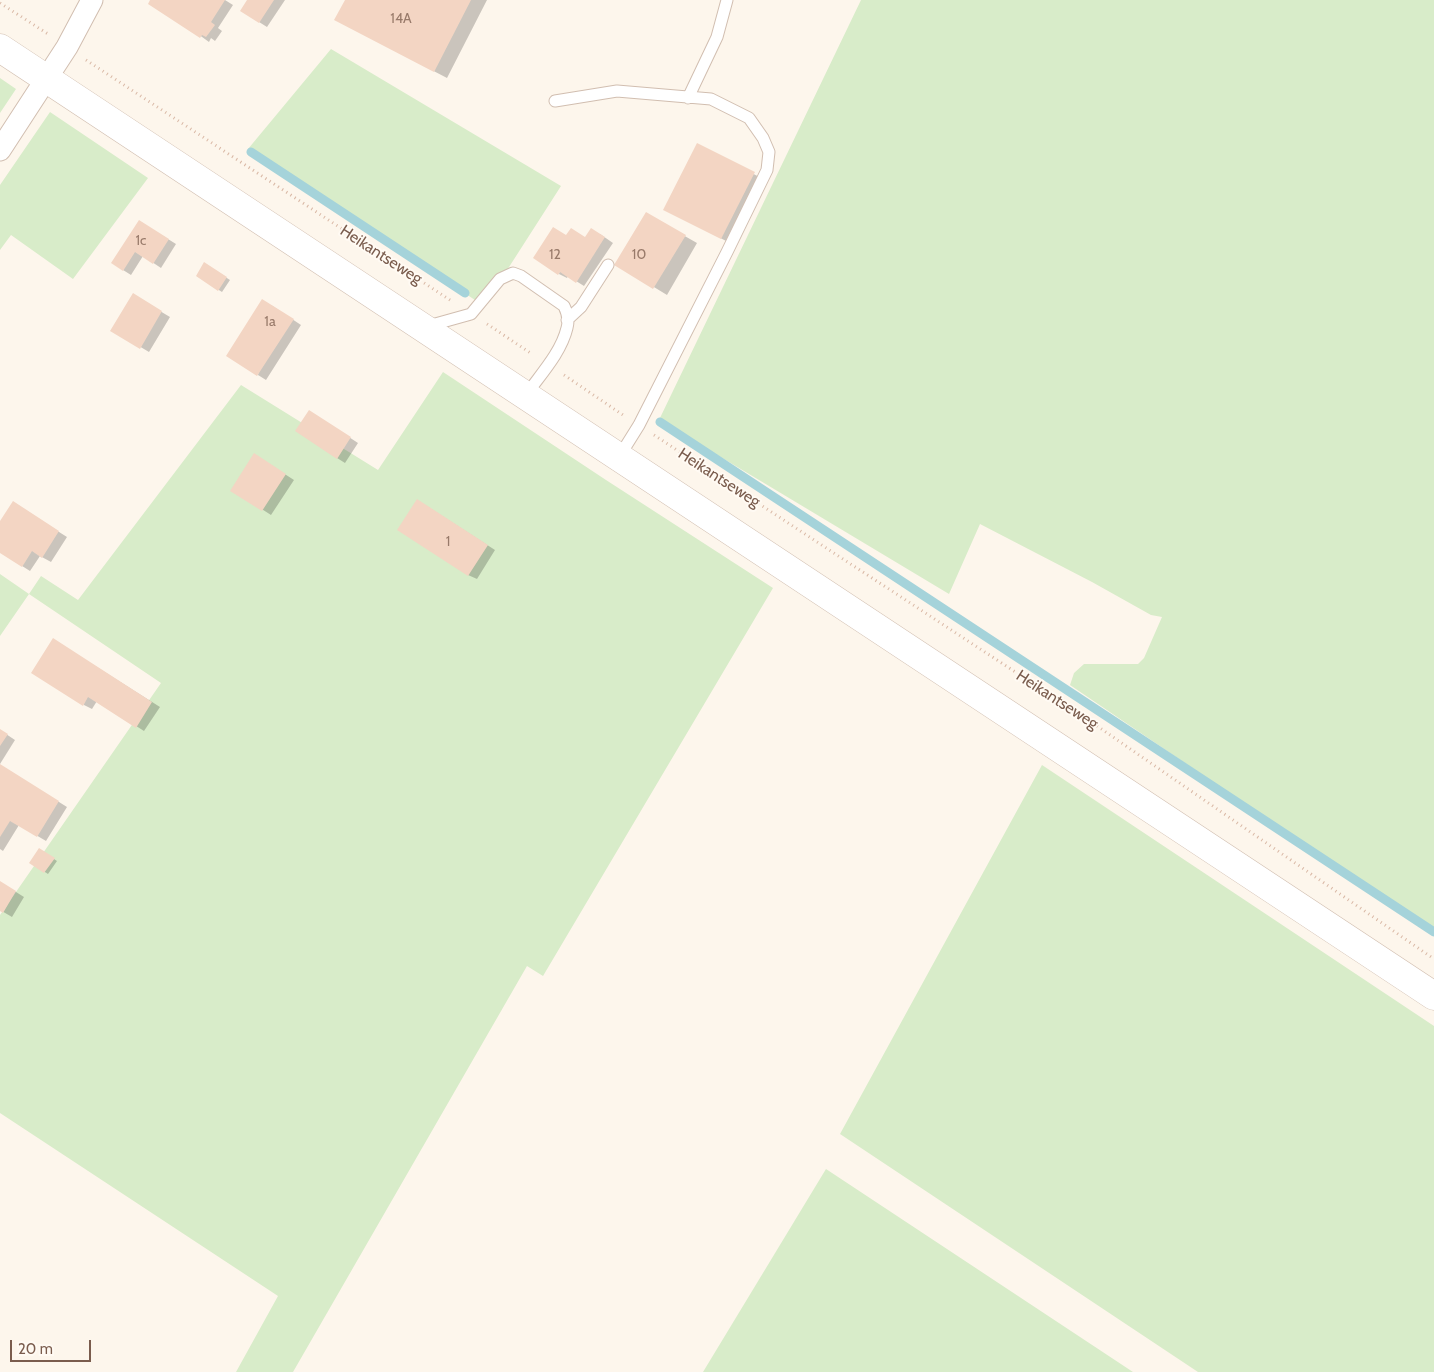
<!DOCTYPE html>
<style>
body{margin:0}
#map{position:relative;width:1434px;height:1372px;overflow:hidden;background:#fdf6ec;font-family:Cabin,sans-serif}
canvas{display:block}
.scale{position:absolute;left:10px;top:1340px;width:81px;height:22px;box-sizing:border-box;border:2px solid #7a5c4d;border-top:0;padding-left:6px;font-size:15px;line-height:18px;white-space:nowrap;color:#7a5c4d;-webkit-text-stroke:4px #fffaf3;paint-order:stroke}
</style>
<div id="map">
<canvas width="1434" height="1372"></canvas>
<div class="scale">20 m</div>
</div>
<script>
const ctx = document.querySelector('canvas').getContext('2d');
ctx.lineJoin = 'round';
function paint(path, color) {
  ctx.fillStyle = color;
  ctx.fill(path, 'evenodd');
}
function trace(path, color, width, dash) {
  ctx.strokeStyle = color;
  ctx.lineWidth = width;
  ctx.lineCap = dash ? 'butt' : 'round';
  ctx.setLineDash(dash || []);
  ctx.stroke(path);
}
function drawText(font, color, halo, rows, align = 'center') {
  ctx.font = font + ' Cabin,sans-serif';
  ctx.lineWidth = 4;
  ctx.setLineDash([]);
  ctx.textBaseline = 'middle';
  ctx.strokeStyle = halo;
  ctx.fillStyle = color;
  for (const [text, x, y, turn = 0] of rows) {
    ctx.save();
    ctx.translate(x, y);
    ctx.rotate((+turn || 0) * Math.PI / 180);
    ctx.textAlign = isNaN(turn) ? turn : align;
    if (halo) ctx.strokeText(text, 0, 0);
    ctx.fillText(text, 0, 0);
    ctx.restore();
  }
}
paint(new Path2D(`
 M 861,0 L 1434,0 L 1434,932 L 1070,685 L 1074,673 L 1084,664 L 1138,664 L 1144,658 L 1162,617 L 1151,615 L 1092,582 L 980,524 L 949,594 L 659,420 Z
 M 331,49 L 561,186 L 484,306 L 248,149 Z
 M 0,78 L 16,89 L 0,113 Z
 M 50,112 L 148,178 L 73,279 L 11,235 L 0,250 L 0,185 Z
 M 443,372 L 606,480 L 773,588 L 543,976 L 527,966 L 293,1372 L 236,1372 L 278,1296 L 0,1113 L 0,915 L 161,683 L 29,594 L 0,636 L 0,574 L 29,594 L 41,576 L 78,600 L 241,385 L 378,470 Z
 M 1042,765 L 1434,1026 L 1434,1372 L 1198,1372 L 840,1134 Z
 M 826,1169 L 1133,1372 L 703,1372 Z`), '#d8ecc9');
paint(new Path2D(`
 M 151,0 L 225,0 L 233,5 L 218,28 L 222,31 L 215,41 L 211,38 L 209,42 Z
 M 249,0 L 285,0 L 267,27 L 259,22 Z
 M 346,0 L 487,0 L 447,78 L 349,27 Z
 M 698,145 L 767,181 L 734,245 L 677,216 Z
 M 646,214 L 697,243 L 667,295 L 616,264 Z
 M 147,226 L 176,244 L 161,268 L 143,256 L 131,275 L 123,270 Z
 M 600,234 L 613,243 L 584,286 L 568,276 L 567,278 L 559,274 L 566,237 L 586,239 Z
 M 205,264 L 230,280 L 222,292 L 197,276 Z
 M 133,295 L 170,317 L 149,352 L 112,330 Z
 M 271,305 L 301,325 L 266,380 L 258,375 Z
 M 317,416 L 358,443 L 345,463 L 337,458 Z
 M 263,460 L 294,480 L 271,515 L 232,490 Z
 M 425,505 L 495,550 L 477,579 L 468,575 Z
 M 21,508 L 67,537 L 51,562 L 40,556 L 30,571 L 0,552 L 0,523 Z
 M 62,645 L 160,707 L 144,731 L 97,701 L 92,709 L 84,705 Z
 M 0,730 L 15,740 L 0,764 Z
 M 0,765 L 67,807 L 46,841 L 19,825 L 3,851 L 0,849 Z
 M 39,849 L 57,861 L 48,874 L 31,863 Z
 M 0,882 L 24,897 L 12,917 L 0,910 Z`), '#0003');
trace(new Path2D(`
 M 251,152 L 465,293
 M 660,422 L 1434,932`), '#a5d3da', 9);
paint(new Path2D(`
 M 150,0 L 225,0 L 211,22 L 215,25 L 206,37 L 202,35 L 200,38 L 148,4 Z
 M 247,0 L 274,0 L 259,23 L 240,11 Z
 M 345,0 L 471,0 L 434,72 L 334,20 Z
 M 697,143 L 755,172 L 721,239 L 663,210 Z
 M 646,212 L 686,235 L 653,289 L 614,265 Z
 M 139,220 L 169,239 L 153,264 L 135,252 L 123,271 L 111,263 Z
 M 553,227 L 566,235 L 571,228 L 585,237 L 591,228 L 605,237 L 576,283 L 560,272 L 558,275 L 533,258 Z
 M 204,262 L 227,277 L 218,291 L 196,276 Z
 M 133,293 L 162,311 L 140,349 L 110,331 Z
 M 262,299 L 294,319 L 257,376 L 226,356 Z
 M 309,410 L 351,437 L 337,459 L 295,431 Z
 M 254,453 L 286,474 L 262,511 L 230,491 Z
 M 417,499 L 488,545 L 468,576 L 397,530 Z
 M 13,501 L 59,531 L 42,558 L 32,551 L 22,567 L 0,553 L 0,521 Z
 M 53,638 L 152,702 L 136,728 L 88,697 L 83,706 L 31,673 Z
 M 0,729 L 8,734 L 0,746 Z
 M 0,764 L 59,801 L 37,837 L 10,821 L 0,837 Z
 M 39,848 L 55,858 L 44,873 L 29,863 Z
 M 0,881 L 16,891 L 3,913 L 0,911 Z`), '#f3d5c3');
const service = new Path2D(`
 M 688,98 L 717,37 L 727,0
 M 555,101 L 617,91 L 711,99 L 749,118 L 763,138 L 769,152 L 767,170 L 727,252 L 639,425 L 619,457
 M 567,320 L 581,307 L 608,265
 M 428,326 L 471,314 L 500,279 L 513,273 L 521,276 L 564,306 C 567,312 569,321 567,328 C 561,353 540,375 526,395`);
const minor = new Path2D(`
 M 0,150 L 67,47 L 92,0`);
const tertiary = new Path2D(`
 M 0,48 L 1434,996`);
trace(service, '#d1beb0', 13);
trace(minor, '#d1beb0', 23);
trace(tertiary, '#d1beb0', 29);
trace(new Path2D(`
 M 0,3 L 48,34
 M 86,60 L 450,300
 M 487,324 L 532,354
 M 564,375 L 623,415
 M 654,435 L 1087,719 L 1434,959`), '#d9b8a5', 3, [1, 4]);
trace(service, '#fff', 11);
trace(minor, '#fff', 21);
trace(tertiary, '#fff', 28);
drawText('14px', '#987a6a', null, [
 ["14A",401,19],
 ["1c",141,241],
 ["12",555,255],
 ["10",639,255],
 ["1a",270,322],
 ["1",448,542]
]);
drawText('16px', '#7a5c4d', '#fffaf3', [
 ["Heikantseweg",381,255,33],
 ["Heikantseweg",719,478,33],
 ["Heikantseweg",1057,700,33]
]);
</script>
